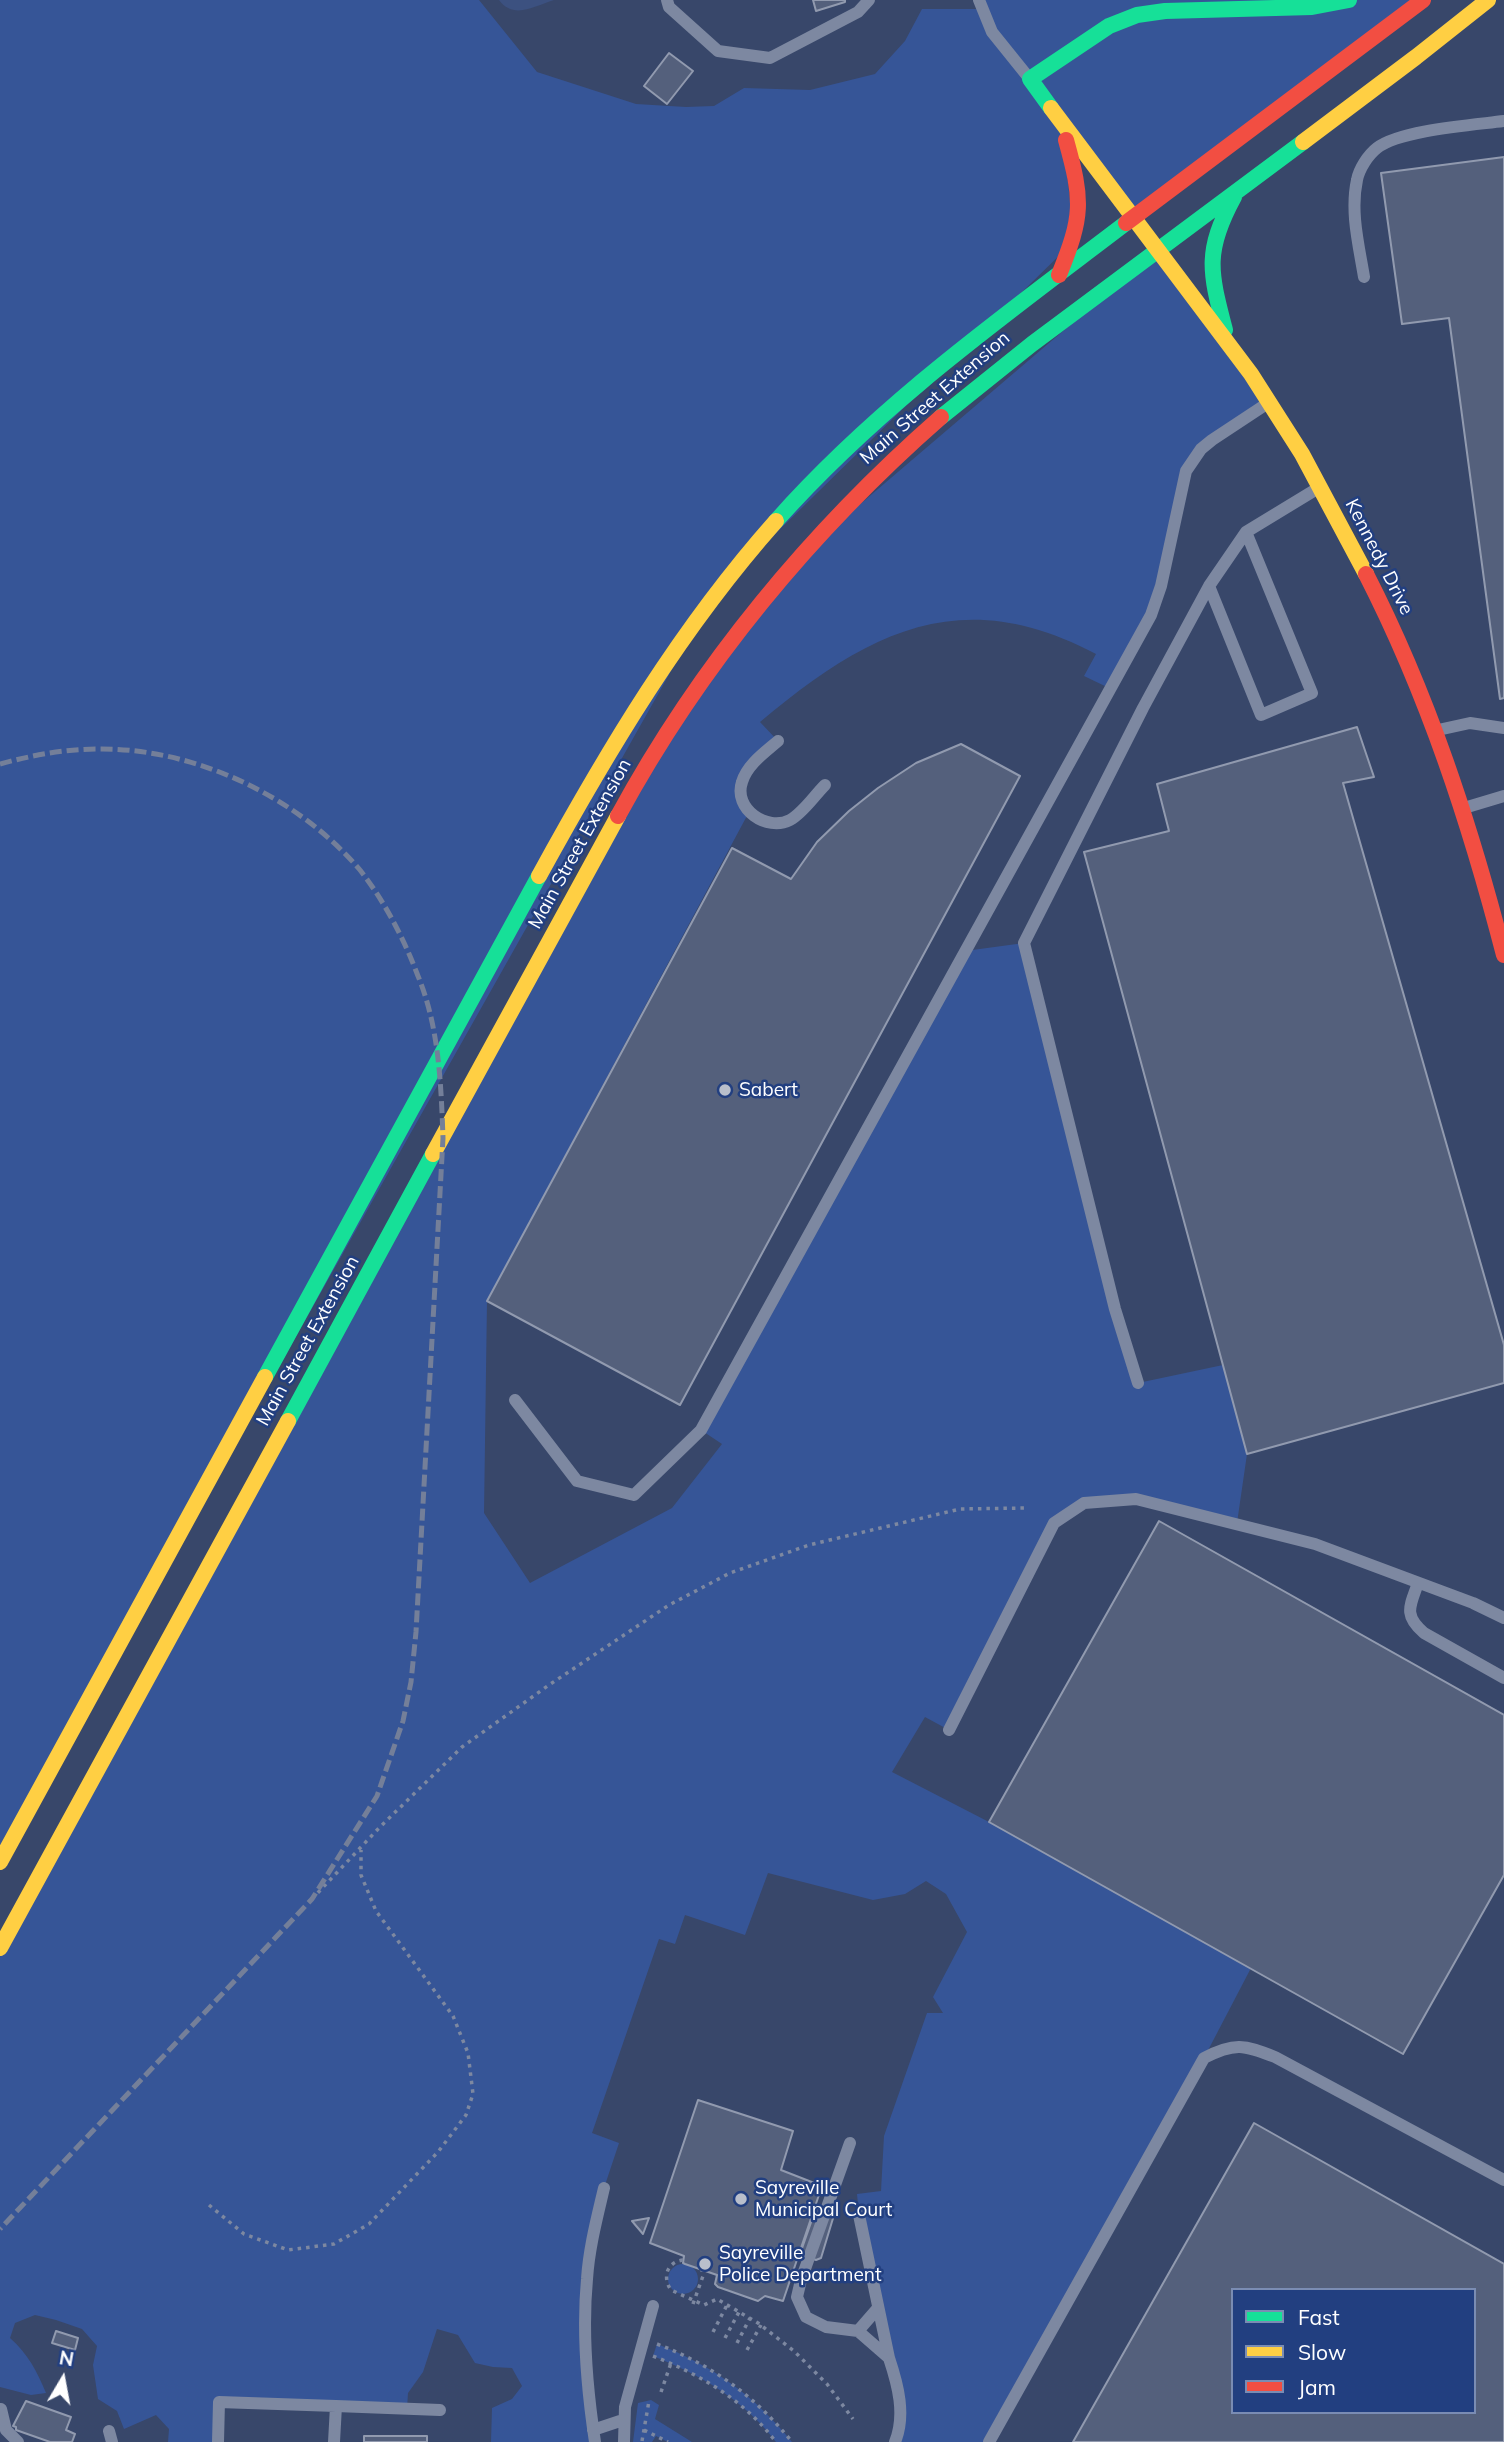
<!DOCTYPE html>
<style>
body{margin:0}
#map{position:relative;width:1504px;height:2442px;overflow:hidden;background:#38476a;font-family:Mulish,sans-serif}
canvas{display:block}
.legend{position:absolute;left:1231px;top:2288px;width:245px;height:126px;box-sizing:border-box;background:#223f80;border:2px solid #7a8cb3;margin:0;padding:9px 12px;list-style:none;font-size:21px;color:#fff}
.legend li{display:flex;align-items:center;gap:14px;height:35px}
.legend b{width:35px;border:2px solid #7a8cb3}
.north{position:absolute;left:28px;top:2344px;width:70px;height:70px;-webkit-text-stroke:5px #223f80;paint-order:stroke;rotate:10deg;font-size:19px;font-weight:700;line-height:28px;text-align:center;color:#fff}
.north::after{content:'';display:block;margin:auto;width:24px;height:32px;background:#fff;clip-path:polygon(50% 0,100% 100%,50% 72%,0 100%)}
</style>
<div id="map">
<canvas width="1504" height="2442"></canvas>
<ul class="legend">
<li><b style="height:9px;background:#16e098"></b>Fast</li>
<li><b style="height:9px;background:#ffcf43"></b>Slow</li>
<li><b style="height:9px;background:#f24e42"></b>Jam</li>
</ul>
<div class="north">N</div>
</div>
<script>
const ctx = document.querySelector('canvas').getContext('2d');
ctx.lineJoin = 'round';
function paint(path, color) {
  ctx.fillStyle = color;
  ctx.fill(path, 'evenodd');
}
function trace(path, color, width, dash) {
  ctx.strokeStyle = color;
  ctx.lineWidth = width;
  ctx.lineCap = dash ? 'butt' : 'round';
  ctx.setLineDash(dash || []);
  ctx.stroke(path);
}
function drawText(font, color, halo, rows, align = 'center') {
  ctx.font = font + ' Mulish,sans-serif';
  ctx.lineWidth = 5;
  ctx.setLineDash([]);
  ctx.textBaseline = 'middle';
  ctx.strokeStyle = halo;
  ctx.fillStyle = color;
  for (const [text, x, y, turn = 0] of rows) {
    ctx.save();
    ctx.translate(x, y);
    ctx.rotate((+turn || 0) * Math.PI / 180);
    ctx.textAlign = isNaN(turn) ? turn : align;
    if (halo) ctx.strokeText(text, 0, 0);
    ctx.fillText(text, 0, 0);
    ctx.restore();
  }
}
paint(new Path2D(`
 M 0,0 L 479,0 L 537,72 L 636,104 L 686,107 L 714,106 L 744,88 L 810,90 L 875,74 L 905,41 L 922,9 L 981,9 L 979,0 L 1423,0 L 1135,219 L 1062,123 L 1074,241 L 715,593 L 0,1862 Z
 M 1158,250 L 1270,403 L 1193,460 L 1161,586 L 1109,688 L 1084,676 L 1096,654 C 961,582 867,632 760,722 L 778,741 L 743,778 L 749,812 L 487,1301 L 484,1513 L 530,1583 L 672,1508 L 722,1444 L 701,1430 L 965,951 L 1024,943 L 1138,1383 L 1223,1365 L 1247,1454 L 1237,1523 L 1136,1499 L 1084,1503 L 1054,1523 L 949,1730 L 925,1717 L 892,1772 L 989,1822 L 1251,1968 L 1204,2058 L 989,2442 L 895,2442 L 900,2430 L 859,2215 L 857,2194 L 881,2191 L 884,2136 L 927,2013 L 943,2013 L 933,1997 L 967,1932 L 946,1894 L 926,1881 L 905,1894 L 873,1900 L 768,1873 L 745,1935 L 685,1915 L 675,1944 L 659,1939 L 592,2133 L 619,2143 L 604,2188 L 587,2277 L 594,2442 L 491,2442 L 492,2408 L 512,2399 L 522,2386 L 512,2368 L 493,2367 L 475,2363 L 458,2335 L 437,2329 L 423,2372 L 408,2393 L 407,2409 L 219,2402 L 218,2442 L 168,2442 L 169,2429 L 156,2415 L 124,2429 L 117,2411 L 98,2399 L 93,2365 L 97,2346 L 82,2329 L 56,2320 L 35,2315 L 15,2323 L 10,2338 C 28,2354 37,2371 46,2393 L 31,2395 L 0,2387 L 0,1948 L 631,793 L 796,559 Z
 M668 2279a15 15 0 1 1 30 0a15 15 0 1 1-30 0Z
 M 657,2344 C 712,2365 755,2396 792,2442 L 776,2442 C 744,2400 701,2375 653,2356 Z
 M 651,2400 L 659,2405 L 655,2419 L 692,2442 L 668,2442 L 656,2436 L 652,2442 L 633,2442 L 638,2403 Z`), '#365597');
paint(new Path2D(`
 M 499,0 L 554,0 C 534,6 514,20 499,0 Z`), '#3c5180');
const building = new Path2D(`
 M 813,0 L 845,0 L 845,2 L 816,11 Z
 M 669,53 L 693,71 L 667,104 L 644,86 Z
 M 1504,157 L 1504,698 L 1500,699 L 1449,318 L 1402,324 L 1381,173 Z
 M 1357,727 L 1374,777 L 1343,783 L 1504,1345 L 1504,1383 L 1247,1454 L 1084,852 L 1169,831 L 1157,784 Z
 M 961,744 L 1020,776 L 680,1405 L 487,1301 L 732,848 L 791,879 L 817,842 L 849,811 L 878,788 L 916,763 Z
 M 1159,1521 L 1504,1715 L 1504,1875 L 1403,2054 L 989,1822 Z
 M 698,2100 L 793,2131 L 781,2170 L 822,2186 L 783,2301 L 765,2296 L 758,2301 L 718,2287 L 715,2284 L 717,2275 L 685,2264 L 683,2263 L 684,2256 L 650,2243 Z
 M 1254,2123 L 1504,2264 L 1504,2442 L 1073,2442 ZM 1233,2290 L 1474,2290 L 1474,2412 L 1233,2412 Z
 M 816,2208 L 834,2215 L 821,2258 L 816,2260 L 800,2254 Z
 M 649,2218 L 643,2234 L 632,2221 Z
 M 56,2331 L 78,2338 L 75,2350 L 52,2343 Z
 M 26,2401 L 71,2417 L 66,2430 L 75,2434 L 72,2442 L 50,2442 L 16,2430 L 16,2427 L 13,2426 Z
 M 364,2436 L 427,2436 L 427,2442 L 364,2442 Z`);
paint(building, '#54607c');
trace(building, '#919aaf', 2);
trace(new Path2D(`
 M 312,1899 L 379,1828 L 462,1747 L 549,1685 L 669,1605 L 730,1573 L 809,1545 L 960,1509 L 1028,1508
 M 209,2205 L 244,2234 L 288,2250 L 334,2244 L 369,2224 L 438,2152 L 466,2115 L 473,2094 L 468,2053 L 453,2016 L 376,1911 L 361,1875 L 361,1850
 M 683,2260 C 667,2262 662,2277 671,2290 L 704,2305 L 717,2299 L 758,2323 L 794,2351 L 827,2384 L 853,2419
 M 693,2304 L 703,2276 L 702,2270
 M 713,2332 L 727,2305
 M 725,2338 L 739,2312
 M 737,2343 L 750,2318
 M 657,2344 C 712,2365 755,2396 792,2442
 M 747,2350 L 761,2325
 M 653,2356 C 701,2375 744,2400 776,2442
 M 661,2392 L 671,2363
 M 644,2430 L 668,2442
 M 642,2441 L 649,2401`), '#7d88a1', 3.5, [3.5, 5]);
trace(new Path2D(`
 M 667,0 L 669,7 L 718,51 L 770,58 L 858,12 L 869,0
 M 979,0 L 992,32 L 1029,78
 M 1364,277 C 1359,246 1350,212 1357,180 C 1359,169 1368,155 1377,148 C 1400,130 1473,125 1504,121
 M 1209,586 L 1261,715 L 1312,693 L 1246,532
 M 1438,730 L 1470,723 L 1504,728
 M 778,741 C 764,753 747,765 742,782 C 733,809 767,832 790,820 C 803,813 814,796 825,785
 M 1464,808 L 1504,796
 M 1138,1383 L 1115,1309 L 1024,943 L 1143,708 L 1209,586 L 1246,532 L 1320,487
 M 515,1400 L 577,1481 L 634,1495 L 701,1430 L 1151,615 L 1161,586 L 1186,471 L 1201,449 L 1212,440 L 1268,403
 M 1418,1583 C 1410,1606 1403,1615 1424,1633 L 1504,1678
 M 949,1730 L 1054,1523 L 1084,1503 L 1136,1499 L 1315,1544 L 1473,1603 L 1504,1618
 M 850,2143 L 801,2280 L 797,2297 L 806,2317 L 826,2327 L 858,2331 L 889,2358
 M 859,2215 L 889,2358 C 898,2385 906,2415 895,2442
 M 858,2331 L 878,2308
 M 336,2406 L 440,2410
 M 1,2409 L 6,2430 L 18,2442
 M 593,2430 L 623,2420
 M 109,2431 L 112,2442
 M 218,2442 L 219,2402 L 336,2406 L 334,2442
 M 595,2442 C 587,2389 582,2332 587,2279 C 589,2248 597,2218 604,2188
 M 624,2442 L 625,2407 L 653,2306
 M 989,2442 L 1204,2058 C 1235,2042 1244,2045 1275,2057 L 1504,2180`), '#7d88a1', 12);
trace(new Path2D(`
 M 1051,108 L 1030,79 L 1109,26 L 1137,15 L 1165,11 L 1312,7 L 1349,0
 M 1225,330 C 1210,272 1204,252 1234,197
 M 941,417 L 1032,344 L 1303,142
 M 776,521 C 879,405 1004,316 1126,223
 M 265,1377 L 539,876
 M 288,1421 L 433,1154`), '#16e098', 16);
trace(new Path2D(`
 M 1051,108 L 1251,374 L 1302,454 L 1366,574
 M 1303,142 L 1416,57 L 1488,0
 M 539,876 C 608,750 681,628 776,521
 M 433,1154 L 618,816
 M 0,1862 L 265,1377
 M 0,1948 L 288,1421`), '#ffcf43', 16);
trace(new Path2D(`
 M 1126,223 L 1423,0
 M 1059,275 C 1083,216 1083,201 1066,140
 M 1366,574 C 1428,695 1470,824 1504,955
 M 618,816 C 700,665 812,530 941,417`), '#f24e42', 16);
trace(new Path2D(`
 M 0,764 C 33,755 65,749 99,749 C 195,748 298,797 360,870 C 385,902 404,939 418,976 C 439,1027 441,1083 443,1138 L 416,1632 L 411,1682 L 403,1721 L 377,1796 L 312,1899 L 0,2229`), '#747f99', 5, [12, 5]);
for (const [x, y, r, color] of [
 [725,1090,7,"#b9bfcb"],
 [741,2199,7,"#b9bfcb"],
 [705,2264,7,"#b9bfcb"]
]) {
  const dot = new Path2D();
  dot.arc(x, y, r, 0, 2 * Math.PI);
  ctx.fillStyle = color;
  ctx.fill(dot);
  trace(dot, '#223f80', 2.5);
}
drawText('19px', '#fff', '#223f80', [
 ["Main Street Extension",935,398,-41],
 ["Kennedy Drive",1379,557,63],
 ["Main Street Extension",580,844,-61],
 ["Main Street Extension",308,1341,-61]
]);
drawText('19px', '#fff', '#223f80', [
 ["Sabert",739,1090],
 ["Sayreville",755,2188],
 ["Municipal Court",755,2210],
 ["Sayreville",719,2253],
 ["Police Department",719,2275]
], 'left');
</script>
